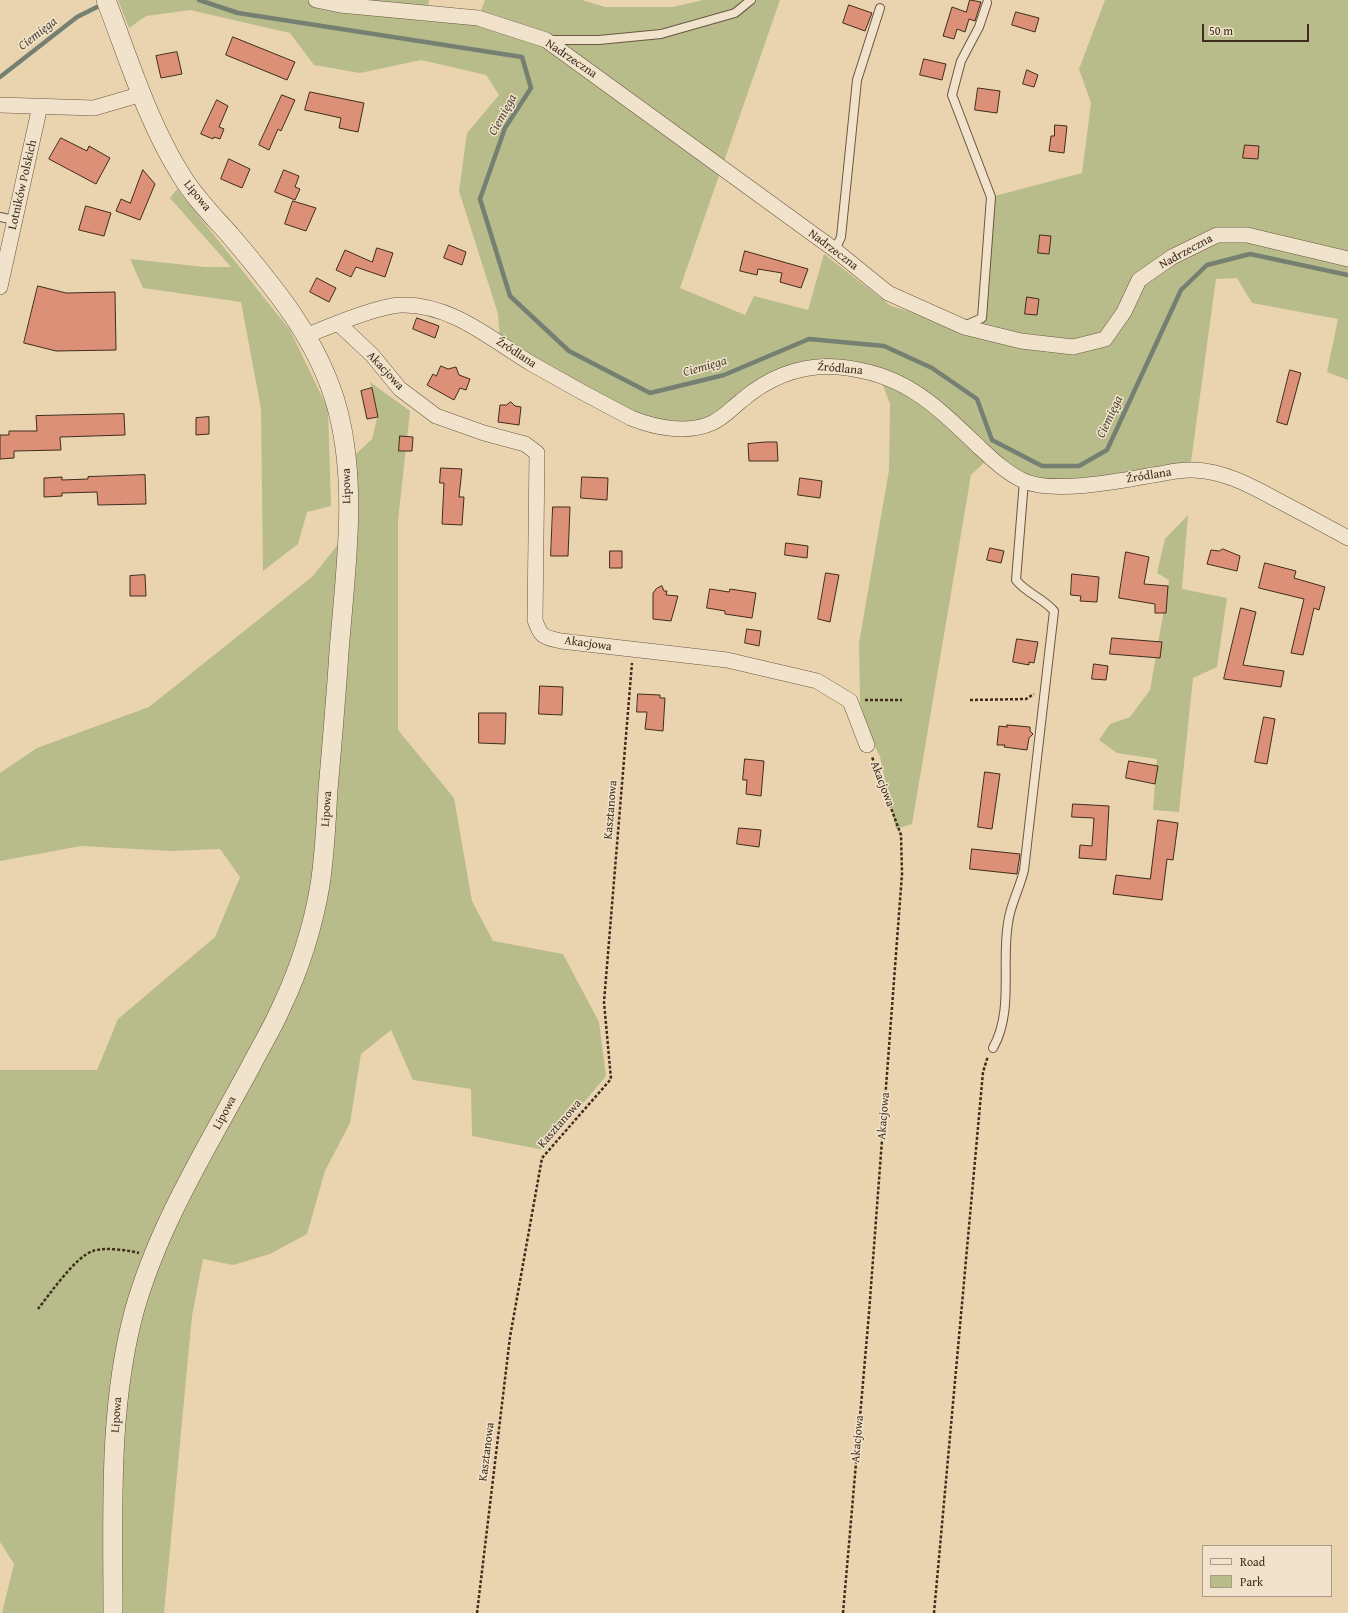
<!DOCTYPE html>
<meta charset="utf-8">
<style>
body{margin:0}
#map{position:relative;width:1348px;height:1613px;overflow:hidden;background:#ead4af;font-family:"Gentium Book Plus",serif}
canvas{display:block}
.legend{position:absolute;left:1202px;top:1545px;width:130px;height:52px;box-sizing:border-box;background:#f1e3cb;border:1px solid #aa9a85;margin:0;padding:5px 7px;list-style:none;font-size:12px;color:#402c1c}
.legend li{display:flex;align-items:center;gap:8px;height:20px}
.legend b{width:20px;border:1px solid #aa9a85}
.scale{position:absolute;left:1202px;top:24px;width:107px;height:18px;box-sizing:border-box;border:2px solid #402c1c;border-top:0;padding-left:5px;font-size:12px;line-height:14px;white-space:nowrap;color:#402c1c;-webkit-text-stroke:3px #f1e3cb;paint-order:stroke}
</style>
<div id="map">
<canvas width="1348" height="1613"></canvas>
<ul class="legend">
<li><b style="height:5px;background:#f1e3cb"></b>Road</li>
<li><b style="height:11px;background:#b8bc8a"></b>Park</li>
</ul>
<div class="scale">50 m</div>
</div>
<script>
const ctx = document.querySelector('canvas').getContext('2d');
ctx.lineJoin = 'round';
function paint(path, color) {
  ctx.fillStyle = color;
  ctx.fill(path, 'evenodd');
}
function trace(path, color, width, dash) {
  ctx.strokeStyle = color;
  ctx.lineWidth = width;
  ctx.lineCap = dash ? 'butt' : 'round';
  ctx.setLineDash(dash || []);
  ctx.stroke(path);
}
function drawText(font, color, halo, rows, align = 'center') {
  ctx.font = font + ' "Gentium Book Plus",serif';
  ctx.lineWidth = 3;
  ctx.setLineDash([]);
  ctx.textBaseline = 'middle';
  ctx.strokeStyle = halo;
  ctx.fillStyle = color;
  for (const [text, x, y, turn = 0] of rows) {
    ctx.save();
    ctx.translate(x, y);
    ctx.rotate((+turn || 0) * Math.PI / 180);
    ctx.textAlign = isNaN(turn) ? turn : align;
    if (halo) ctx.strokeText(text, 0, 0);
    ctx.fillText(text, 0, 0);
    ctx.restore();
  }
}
paint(new Path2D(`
 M 118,0 L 429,0 L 427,13 L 478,18 L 485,0 L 582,0 L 605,7 L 673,7 L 703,0 L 780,0 L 680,288 L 745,315 L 754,296 L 808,310 L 824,254 L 891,306 L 964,327 L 982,318 L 991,197 L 1082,173 L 1091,103 L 1079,69 L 1105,0 L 1348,0 L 1348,380 L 1327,372 L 1338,319 L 1252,303 L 1237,278 L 1216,279 L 1190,469 L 1034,485 L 990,457 L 971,475 L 912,824 L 896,829 L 880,757 L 871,737 L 860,703 L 859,643 L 889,470 L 890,404 L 879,375 L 805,367 L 711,423 L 631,418 L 500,342 L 498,314 L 459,191 L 467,133 L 499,95 L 486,75 L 421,60 L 360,73 L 314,65 L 290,33 L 190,10 L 146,16 L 129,28 Z
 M 177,189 L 290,330 L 328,409 L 331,506 L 307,512 L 298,544 L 263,571 L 261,409 L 241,302 L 143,288 L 130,259 L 205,267 L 231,267 L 170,198 Z
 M 370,382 L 410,411 L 398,521 L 398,730 L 454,798 L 472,901 L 493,941 L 563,954 L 599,1022 L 606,1076 L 544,1150 L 472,1136 L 471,1089 L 413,1080 L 391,1030 L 361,1054 L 350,1123 L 325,1171 L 307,1234 L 270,1254 L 233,1265 L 203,1259 L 192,1316 L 164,1613 L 2,1613 L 14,1564 L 0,1542 L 0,1070 L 97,1070 L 118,1019 L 215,937 L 240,877 L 220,849 L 171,851 L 81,846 L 0,861 L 0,773 L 37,748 L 149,707 L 313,576 L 355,523 L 356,454 L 372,439 L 378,414 Z
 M 1188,515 L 1182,589 L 1227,598 L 1217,667 L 1193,678 L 1179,812 L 1153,810 L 1157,759 L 1117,753 L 1099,740 L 1110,724 L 1130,717 L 1150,690 L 1169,580 L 1157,573 L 1165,539 Z`), '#b8bc8a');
trace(new Path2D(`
 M 199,0 L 238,13 L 522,57 L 531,88 L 505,128 L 480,199 L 510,296 L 569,351 L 650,393 L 724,375 L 809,339 L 884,346 L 932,368 L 977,399 L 992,440 L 1042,466 L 1079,466 L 1107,450 L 1181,290 L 1207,265 L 1250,254 L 1348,275
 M 0,77 L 77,17 L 103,4`), '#758072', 4.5);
const building = new Path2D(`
 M 970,0 L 981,2 L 975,21 L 969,19 L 965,32 L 957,29 L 954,39 L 943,36 L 952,7 L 966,12 Z
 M 849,5 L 872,13 L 865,31 L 843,23 Z
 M 1016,12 L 1039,18 L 1035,32 L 1012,25 Z
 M 233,37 L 295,62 L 287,80 L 226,55 Z
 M 177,52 L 182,74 L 161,78 L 156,56 Z
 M 924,59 L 946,64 L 942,80 L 920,75 Z
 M 1027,70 L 1038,75 L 1034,87 L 1023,84 Z
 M 978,88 L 1000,91 L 997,113 L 975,110 Z
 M 310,92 L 364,103 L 358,132 L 339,128 L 341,118 L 305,110 Z
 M 282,95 L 295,100 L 281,131 L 278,129 L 269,150 L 259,145 Z
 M 217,100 L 228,106 L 219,127 L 224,129 L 220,139 L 214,137 L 213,139 L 201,134 Z
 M 1055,125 L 1067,126 L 1064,153 L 1049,151 L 1051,136 L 1054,136 Z
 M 61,138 L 87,151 L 89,146 L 110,158 L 96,184 L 49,159 Z
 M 1245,145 L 1259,146 L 1258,159 L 1243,158 Z
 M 229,159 L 250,169 L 242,188 L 221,179 Z
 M 143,170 L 155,184 L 140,220 L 116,211 L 121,199 L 130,203 Z
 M 284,170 L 299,176 L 295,187 L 300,189 L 295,200 L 275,192 Z
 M 293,201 L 316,208 L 306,231 L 285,224 Z
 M 86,206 L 111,213 L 104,236 L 79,230 Z
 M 1040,235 L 1051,236 L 1049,254 L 1038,253 Z
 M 449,245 L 466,252 L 462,265 L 444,258 Z
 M 377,248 L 393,253 L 385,277 L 356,267 L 351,277 L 336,270 L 345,250 L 372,262 Z
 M 745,251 L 808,269 L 801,288 L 780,282 L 782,273 L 758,269 L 757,275 L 740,271 Z
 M 317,278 L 336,288 L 329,302 L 310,292 Z
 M 38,286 L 66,293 L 115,292 L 116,350 L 56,351 L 24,343 Z
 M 1027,297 L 1039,299 L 1037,315 L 1025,314 Z
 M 417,318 L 439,326 L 435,338 L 413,329 Z
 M 441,366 L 448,369 L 456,367 L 459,375 L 470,379 L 466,390 L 460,388 L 454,400 L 427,385 L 433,374 L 436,376 Z
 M 1290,370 L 1301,373 L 1287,425 L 1277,422 Z
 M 372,388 L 378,417 L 367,419 L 361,391 Z
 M 511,402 L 515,406 L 521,407 L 519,425 L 498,422 L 500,405 L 506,405 Z
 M 124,414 L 125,435 L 60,437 L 61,450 L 14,451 L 14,458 L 0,459 L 0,435 L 9,435 L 9,431 L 37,431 L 36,416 Z
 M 209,417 L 209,434 L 196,435 L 196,418 Z
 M 400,436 L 413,437 L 412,451 L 399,451 Z
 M 766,442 L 777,442 L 778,461 L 749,461 L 748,444 Z
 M 441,468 L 462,469 L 459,497 L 464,497 L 462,525 L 442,524 L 444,483 L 440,483 Z
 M 145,475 L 146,504 L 98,505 L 97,492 L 62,493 L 62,496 L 44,497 L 44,478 L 62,477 L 62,480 L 88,479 L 88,477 Z
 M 582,477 L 608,478 L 607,500 L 581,498 Z
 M 800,478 L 822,481 L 820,498 L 798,495 Z
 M 553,507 L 570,507 L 568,556 L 551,556 Z
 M 786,543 L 808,546 L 807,558 L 785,555 Z
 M 990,548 L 1004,551 L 1001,563 L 987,560 Z
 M 1223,549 L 1240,556 L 1237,571 L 1207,564 L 1211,550 L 1219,551 Z
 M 610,551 L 622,551 L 622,568 L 610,568 Z
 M 1126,552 L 1149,557 L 1144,584 L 1168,586 L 1166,613 L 1155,613 L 1155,604 L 1119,598 Z
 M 1265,563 L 1296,571 L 1294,578 L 1325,587 L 1319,610 L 1314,608 L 1303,655 L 1291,653 L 1304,599 L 1259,588 Z
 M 826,573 L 839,575 L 830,622 L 818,619 Z
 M 1072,574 L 1099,577 L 1097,602 L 1080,601 L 1081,596 L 1071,595 Z
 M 145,575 L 146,596 L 130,596 L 130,576 Z
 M 662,586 L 664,591 L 667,591 L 666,595 L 678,596 L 671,621 L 653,619 L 653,593 L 656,589 Z
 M 710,589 L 729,592 L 730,589 L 756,593 L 752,618 L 725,614 L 725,611 L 707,608 Z
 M 1241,608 L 1256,612 L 1243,665 L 1284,671 L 1281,687 L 1224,679 Z
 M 747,629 L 761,631 L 759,646 L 745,643 Z
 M 1112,638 L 1162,642 L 1160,658 L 1110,654 Z
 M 1017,639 L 1038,642 L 1034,663 L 1029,662 L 1029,665 L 1013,662 Z
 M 1094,664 L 1108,666 L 1106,680 L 1092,679 Z
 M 540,686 L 563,687 L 562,715 L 539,714 Z
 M 638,694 L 660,695 L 660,698 L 665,698 L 663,731 L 645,729 L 647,712 L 637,712 Z
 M 479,713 L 506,713 L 505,744 L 479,743 Z
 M 1264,717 L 1275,719 L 1267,764 L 1255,762 Z
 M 1007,725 L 1030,727 L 1030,731 L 1033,734 L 1029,738 L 1027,750 L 1004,747 L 1005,745 L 997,745 L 999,726 L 1007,727 Z
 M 745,759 L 764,761 L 761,796 L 746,794 L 747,780 L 743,780 Z
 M 1129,761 L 1158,766 L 1155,784 L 1126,778 Z
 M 985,772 L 1000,774 L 992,829 L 978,827 Z
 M 1073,804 L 1109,806 L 1106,860 L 1079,858 L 1080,845 L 1092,846 L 1094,818 L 1072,817 Z
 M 1158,820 L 1178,823 L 1173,860 L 1167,859 L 1162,900 L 1113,894 L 1116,875 L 1150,879 Z
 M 739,828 L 761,830 L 759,847 L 737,844 Z
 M 972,849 L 1020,854 L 1017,874 L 970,869 Z`);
paint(building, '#db9077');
trace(building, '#402c1c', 1);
const service = new Path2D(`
 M 549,40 L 599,40 L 661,34 L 735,13 L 751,0
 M 0,217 L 14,220
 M 835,250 L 841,237 L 857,80 L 880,8
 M 964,326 L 982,318 L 991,197 L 952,95 L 961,61 L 979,27 L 987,3
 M 993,1048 C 1014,1011 1001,964 1008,923 C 1010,905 1020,888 1024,870 L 1054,611 C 1043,598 1026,593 1016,580 L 1024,481`);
const minor = new Path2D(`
 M 316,0 L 340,5 L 478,18 L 546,40 L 835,250 L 888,293 L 964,327 L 1021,341 L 1073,347 L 1105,339 L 1124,312 L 1139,280 L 1172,257 L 1217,235 L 1247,235 L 1348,259
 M 0,105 L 94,108 L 142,94
 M 0,287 L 40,106
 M 339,324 L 372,355 L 400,389 L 436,416 L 484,433 L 525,444 L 537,453 L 535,620 C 541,638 544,637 561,641 L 727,660 L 817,681 L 850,701 L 867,745
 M 306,336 C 327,327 381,305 402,305 C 452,304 492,340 532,364 C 565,383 598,401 631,418 C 656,428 687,434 712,423 C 723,418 731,409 741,401 C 769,377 801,364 839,367 C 903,373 933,403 977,445 C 991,458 1006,473 1024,481 C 1054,494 1120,481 1153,475 C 1166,473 1180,469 1193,470 C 1226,471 1253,487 1281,502 C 1304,514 1326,526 1348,538`);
const tertiary = new Path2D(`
 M 106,0 C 128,57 148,123 181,175 C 194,197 213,216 230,235 C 275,288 320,342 338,411 C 358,489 345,573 339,652 C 336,698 332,744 328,790 C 326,822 325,853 320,885 C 313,927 299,970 281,1008 C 273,1027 262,1044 253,1062 C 210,1143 159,1222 134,1312 C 108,1409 113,1513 113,1613`);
trace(service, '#6a5641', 10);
trace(minor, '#6a5641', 16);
trace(tertiary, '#6a5641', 20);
trace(new Path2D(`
 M 865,700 L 902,700
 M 970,700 L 1026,699 L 1034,694
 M 38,1309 C 49,1295 76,1256 93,1251 C 103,1247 128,1250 139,1253
 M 477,1613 L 510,1337 L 542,1158 L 611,1079 L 604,1002 L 632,663
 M 843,1613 L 869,1313 L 902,874 L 901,835 L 872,757
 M 934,1613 L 983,1072 L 988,1056`), '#402c1c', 2.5, [3, 2]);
trace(service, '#f1e3cb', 8);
trace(minor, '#f1e3cb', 15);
trace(tertiary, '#f1e3cb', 19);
drawText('12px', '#402c1c', '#f1e3cb', [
 ["Nadrzeczna",571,59,34],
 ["Lotników Polskich",23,185,-77],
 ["Lipowa",197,196,51],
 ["Nadrzeczna",833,250,37],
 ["Nadrzeczna",1186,252,-29],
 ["Źródlana",516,353,33],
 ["Źródlana",840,369,5],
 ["Akacjowa",385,371,47],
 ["Źródlana",1149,476,-9],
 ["Lipowa",347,486,-91],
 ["Akacjowa",588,644,8],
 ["Akacjowa",882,784,69],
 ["Lipowa",327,809,-86],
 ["Kasztanowa",611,810,-85],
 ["Lipowa",225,1113,-62],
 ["Akacjowa",884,1116,-85],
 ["Kasztanowa",560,1124,-49],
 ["Lipowa",117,1415,-86],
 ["Akacjowa",858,1439,-85],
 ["Kasztanowa",487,1452,-83]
]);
drawText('italic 13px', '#524839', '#f1e3cb', [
 ["Ciemięga",38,34,-38],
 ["Ciemięga",503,115,-61],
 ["Ciemięga",705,367,-16],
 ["Ciemięga",1110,417,-65]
]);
</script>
